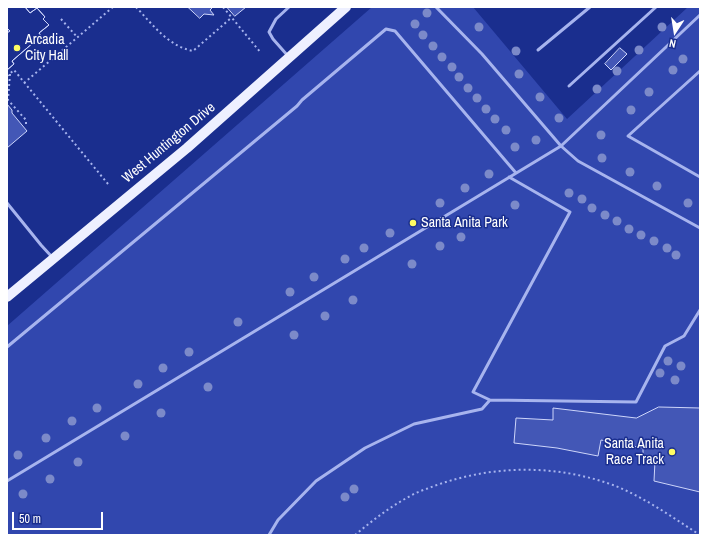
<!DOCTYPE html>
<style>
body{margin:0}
#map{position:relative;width:707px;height:542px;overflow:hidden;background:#1a2e8e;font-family:"Archivo Narrow",sans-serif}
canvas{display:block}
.frame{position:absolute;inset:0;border:8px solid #fff;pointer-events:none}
.north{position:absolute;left:655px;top:12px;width:40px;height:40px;-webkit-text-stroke:3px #1a2e8e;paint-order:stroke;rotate:192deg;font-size:11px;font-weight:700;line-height:16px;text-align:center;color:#fff}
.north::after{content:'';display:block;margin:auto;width:14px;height:18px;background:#fff;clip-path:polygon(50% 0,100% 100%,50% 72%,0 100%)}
.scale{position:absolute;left:12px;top:512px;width:91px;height:18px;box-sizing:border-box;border:2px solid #fff;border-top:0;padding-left:5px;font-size:12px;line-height:14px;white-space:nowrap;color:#fff;-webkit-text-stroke:3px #1a2e8e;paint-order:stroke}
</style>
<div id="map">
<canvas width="707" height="542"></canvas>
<div class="frame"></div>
<div class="north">N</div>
<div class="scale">50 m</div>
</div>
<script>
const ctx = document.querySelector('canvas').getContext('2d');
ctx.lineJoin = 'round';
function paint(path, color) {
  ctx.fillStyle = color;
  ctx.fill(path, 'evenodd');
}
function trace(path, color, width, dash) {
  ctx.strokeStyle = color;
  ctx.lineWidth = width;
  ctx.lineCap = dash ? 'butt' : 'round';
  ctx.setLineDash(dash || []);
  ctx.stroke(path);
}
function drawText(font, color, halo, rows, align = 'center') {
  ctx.font = font + ' "Archivo Narrow",sans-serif';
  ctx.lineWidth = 3;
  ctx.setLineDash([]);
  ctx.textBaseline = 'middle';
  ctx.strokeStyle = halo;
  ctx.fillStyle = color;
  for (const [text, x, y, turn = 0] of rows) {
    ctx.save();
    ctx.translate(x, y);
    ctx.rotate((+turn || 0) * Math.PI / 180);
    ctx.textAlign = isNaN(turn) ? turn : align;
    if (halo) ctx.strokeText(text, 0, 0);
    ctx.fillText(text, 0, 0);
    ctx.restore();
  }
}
paint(new Path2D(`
 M 372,7 L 473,7 L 567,119 L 688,7 L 700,7 L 700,535 L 7,535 L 7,326 Z`), '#3147ae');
const building = new Path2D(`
 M 7,7 L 25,7 L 30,13 L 37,8 L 45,17 L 43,19 L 49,25 L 39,33 L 41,36 L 12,61 L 14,64 L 7,70 L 7,33 L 10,31 L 8,29 L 7,30 Z
 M 7,7 L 25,7 L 30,13 L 37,8 L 45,17 L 43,19 L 49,25 L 39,33 L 41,36 L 12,61 L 14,64 L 7,70 Z
 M 188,7 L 213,7 L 210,10 L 214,15 L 204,14 L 200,18 Z
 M 227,7 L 246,7 L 235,16 Z
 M 620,48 L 627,54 L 611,70 L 605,64 Z
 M 7,104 L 12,110 L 12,113 L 27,131 L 7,148 Z
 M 659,407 L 700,408 L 700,492 L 654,481 L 655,461 L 643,459 L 643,448 L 601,440 L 598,456 L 557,448 L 514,443 L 516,418 L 553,420 L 553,408 L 636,418 Z`);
paint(building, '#4357b6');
trace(building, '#cdd5fa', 1);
trace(new Path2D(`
 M 136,7 C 153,25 168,46 193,51 L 231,18
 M 223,7 L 261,53
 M 61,19 L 77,37
 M 10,74 L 8,100 L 26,120 L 26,125
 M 7,76 L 14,70 L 108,184
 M 24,83 L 113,7
 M 355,535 C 373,520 391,506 412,495 C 419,491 427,489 434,486 C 492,465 555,464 613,485 C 644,497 672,517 700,535`), '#a7b4ee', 2, [2, 3]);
trace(new Path2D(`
 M 436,7 L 482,54 L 561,146 L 578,161 L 700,228
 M 538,50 L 590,7
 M 288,56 L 273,39 L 269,32 L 276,19 L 289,7
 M 700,71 L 628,136 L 700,177
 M 569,86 L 656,7
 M 7,203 L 41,245 L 52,257
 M 7,347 L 297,106 L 302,100 L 386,29 L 395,31 L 516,173
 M 490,400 L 473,392 L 570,212 L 509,177
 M 7,481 L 561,146 L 700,15
 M 269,535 L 278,520 L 316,481 L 365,448 L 414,424 L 482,409 L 490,400 L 636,402 L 665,346 L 684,336 L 700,310`), '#a7b4ee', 3);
trace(new Path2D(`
 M 7,297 L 187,148 L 346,7`), '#eef0ff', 10);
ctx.fillStyle = '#7c8ac9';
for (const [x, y] of [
 [427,13],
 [415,24],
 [479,27],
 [662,27],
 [423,35],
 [433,46],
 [639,50],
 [516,51],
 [442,57],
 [683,59],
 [452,67],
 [673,70],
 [617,71],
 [519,74],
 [459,77],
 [468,88],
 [597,89],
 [649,92],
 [540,97],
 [477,98],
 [486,109],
 [631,110],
 [559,118],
 [495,119],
 [506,130],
 [601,135],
 [536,140],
 [515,147],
 [602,158],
 [630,172],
 [489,174],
 [657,186],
 [465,188],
 [569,193],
 [582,199],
 [440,203],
 [688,203],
 [515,205],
 [592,208],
 [605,215],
 [617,221],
 [629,229],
 [390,233],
 [641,235],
 [461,237],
 [654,241],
 [440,246],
 [364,248],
 [667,248],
 [676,255],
 [345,259],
 [412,264],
 [314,277],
 [290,292],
 [353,300],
 [325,316],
 [238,322],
 [294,335],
 [189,352],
 [668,361],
 [681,366],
 [163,368],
 [660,373],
 [675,380],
 [138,384],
 [208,387],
 [97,408],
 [161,413],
 [72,421],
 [125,436],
 [46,438],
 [18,455],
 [78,462],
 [50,479],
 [354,489],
 [23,494],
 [345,497]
]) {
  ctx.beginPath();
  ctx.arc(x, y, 4.5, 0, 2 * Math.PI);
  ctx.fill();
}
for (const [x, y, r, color] of [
 [17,48,4,"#fffc64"],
 [413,223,4,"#fffc64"],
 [672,452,4,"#fffc64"]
]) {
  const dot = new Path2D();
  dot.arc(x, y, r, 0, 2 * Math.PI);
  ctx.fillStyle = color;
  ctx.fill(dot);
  trace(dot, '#1a2e8e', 1.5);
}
drawText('14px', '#fff', '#1a2e8e', [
 ["Arcadia",25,40],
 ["City Hall",25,56],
 ["Santa Anita Park",421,223],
 ["Santa Anita",664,444,"right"],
 ["Race Track",664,460,"right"]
], 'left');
drawText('14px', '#fff', '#1a2e8e', [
 ["West Huntington Drive",169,143,-40]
]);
</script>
